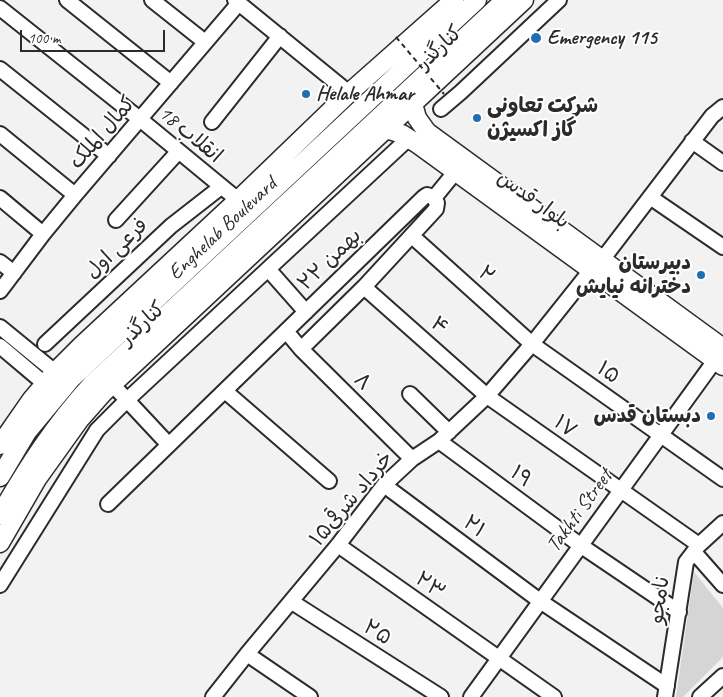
<!DOCTYPE html>
<meta charset="utf-8">
<style>
body{margin:0}
#map{position:relative;width:723px;height:697px;overflow:hidden;background:#f2f2f2;font-family:Caveat,sans-serif}
canvas{display:block}
.scale{position:absolute;left:20px;top:30px;width:145px;height:22px;box-sizing:border-box;border:2px solid #2b2b2b;border-top:0;padding-left:6px;font-size:15px;line-height:18px;white-space:nowrap;color:#2b2b2b;-webkit-text-stroke:4px #fff;paint-order:stroke}
</style>
<div id="map">
<canvas width="723" height="697"></canvas>
<div class="scale">100 m</div>
</div>
<script>
const ctx = document.querySelector('canvas').getContext('2d');
ctx.lineJoin = 'round';
function paint(path, color) {
  ctx.fillStyle = color;
  ctx.fill(path, 'evenodd');
}
function trace(path, color, width, dash) {
  ctx.strokeStyle = color;
  ctx.lineWidth = width;
  ctx.lineCap = dash ? 'butt' : 'round';
  ctx.setLineDash(dash || []);
  ctx.stroke(path);
}
function drawText(font, color, halo, rows, align = 'center') {
  ctx.font = font + ' Caveat,"Playpen Sans Arabic",sans-serif';
  ctx.lineWidth = 4;
  ctx.setLineDash([]);
  ctx.textBaseline = 'middle';
  ctx.strokeStyle = halo;
  ctx.fillStyle = color;
  for (const [text, x, y, turn = 0] of rows) {
    ctx.save();
    ctx.translate(x, y);
    ctx.rotate((+turn || 0) * Math.PI / 180);
    ctx.textAlign = isNaN(turn) ? turn : align;
    if (halo) ctx.strokeText(text, 0, 0);
    ctx.fillText(text, 0, 0);
    ctx.restore();
  }
}
paint(new Path2D(`
 M 694,572 L 723,608 L 723,657 L 683,697 L 676,697 Z`), '#d5d5d5');
const minor = new Path2D(`
 M 67,0 L 171,83
 M 152,0 L 205,42
 M 235,0 L 349,93
 M 0,8 L 141,120 L 238,200
 M 0,69 L 109,156
 M 441,109 L 461,92 L 559,0
 M 212,122 L 280,36
 M 0,134 L 75,195
 M 692,141 L 723,163
 M 650,197 L 723,247
 M 0,198 L 43,234
 M 434,198 L 456,171
 M 116,220 L 178,152
 M 412,236 L 532,344 L 723,479
 M 602,260 L 712,116 L 723,107
 M 0,262 L 14,273
 M 268,269 L 306,312
 M 364,287 L 487,396 L 699,545
 M 0,291 L 43,234 L 75,195 L 239,3
 M 0,327 L 55,372
 M 286,331 L 301,349 L 412,459
 M 45,344 L 171,226 L 221,187
 M 0,346 L 45,384
 M 112,384 L 169,445
 M 225,391 L 329,481
 M 410,394 L 449,432
 M 439,441 L 580,545 L 679,612
 M 384,485 L 540,601 L 667,686
 M 108,504 L 424,197 L 427,195 L 433,197 L 437,203 L 436,209 L 364,287 L 301,349
 M 338,545 L 554,697
 M 694,552 L 723,585
 M 0,585 L 97,430 L 127,400 L 409,138
 M 292,602 L 441,697
 M 247,654 L 310,697
 M 213,697 L 247,654 L 338,545 L 384,485 L 412,459 L 439,441 L 487,396 L 532,344 L 591,270
 M 471,697 L 721,352
 M 665,697 L 686,562 L 699,545 L 723,523
 M 700,697 L 723,676`);
const major = new Path2D(`
 M 413,104 L 417,118 L 427,132 L 723,348
 M 386,129 L 402,134 L 419,145 L 723,366
 M 0,445 L 32,399 L 55,372 L 81,346 L 238,200 L 349,93 L 454,0
 M 0,477 L 27,432 L 71,379 L 477,0
 M 0,515 C 27,468 55,424 92,384 L 505,0
 M 0,543 L 37,479 L 80,419 L 103,393 L 524,0`);
trace(minor, '#2b2b2b', 18);
trace(major, '#2b2b2b', 21);
trace(minor, '#fff', 14);
trace(major, '#fff', 18);
trace(new Path2D(`
 M 396,37 L 444,94`), '#2b2b2b', 2, [5, 4]);
for (const [x, y, r, color] of [
 [536,38,6,"#1f6fb2"],
 [306,94,5,"#1f6fb2"],
 [477,118,5,"#1f6fb2"],
 [701,275,5,"#1f6fb2"],
 [711,416,5,"#1f6fb2"]
]) {
  const dot = new Path2D();
  dot.arc(x, y, r, 0, 2 * Math.PI);
  ctx.fillStyle = color;
  ctx.fill(dot);
  trace(dot, '#fff', 2);
}
drawText('bold 21px', '#2b2b2b', '#fff', [
 ["Emergency 115",547,38],
 ["Helale Ahmar",316,94],
 ["شرکت تعاونی",487,106],
 ["گاز اکسیژن",487,130],
 ["دبیرستان",691,263,"right"],
 ["دخترانه نیایش",691,287,"right"],
 ["دبستان قدس",701,416,"right"]
], 'left');
drawText('21px', '#2b2b2b', '#fff', [
 ["کنارگذر",440,48,-43],
 ["کمال الملک",103,133,-49],
 ["انقلاب 18",190,135,40],
 ["بلوار قدس",533,200,36],
 ["Enghelab Boulevard",223,229,-43],
 ["فرعی اول",117,249,-44],
 ["۲۲ بهمن",330,260,-44],
 ["۲",486,275,42],
 ["کنارگذر",143,324,-43],
 ["۴",439,326,41],
 ["۱۵",608,373,35],
 ["۸",362,382,45],
 ["۱۷",565,427,36],
 ["۱۹",521,477,36],
 ["۱۵خرداد شرقی",352,499,-50],
 ["Takhti Street",580,511,-54],
 ["۲۱",474,527,37],
 ["۲۳",430,586,35],
 ["نامجو",660,600,-82],
 ["۲۵",377,633,32]
]);
</script>
